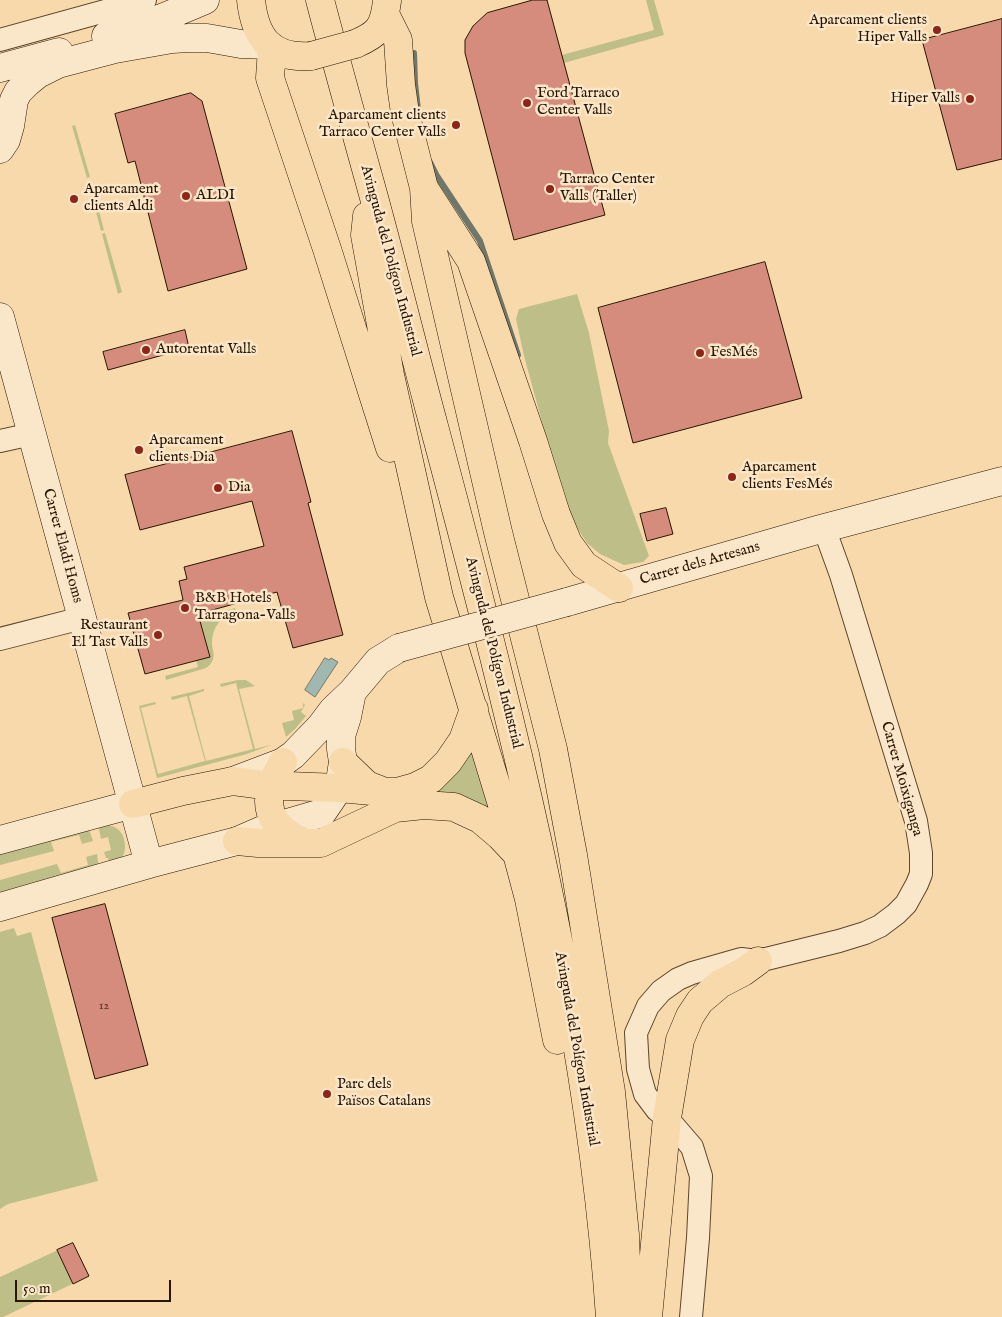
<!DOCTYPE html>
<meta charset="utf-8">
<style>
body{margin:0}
#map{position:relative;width:1002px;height:1317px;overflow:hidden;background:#f8d9ab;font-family:"IM FELL English",serif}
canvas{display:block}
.scale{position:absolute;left:15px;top:1280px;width:156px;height:22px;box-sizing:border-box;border:2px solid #281502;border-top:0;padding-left:6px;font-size:15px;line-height:18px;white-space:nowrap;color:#281502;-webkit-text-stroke:4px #fae6c8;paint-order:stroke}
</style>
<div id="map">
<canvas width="1002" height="1317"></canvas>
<div class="scale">50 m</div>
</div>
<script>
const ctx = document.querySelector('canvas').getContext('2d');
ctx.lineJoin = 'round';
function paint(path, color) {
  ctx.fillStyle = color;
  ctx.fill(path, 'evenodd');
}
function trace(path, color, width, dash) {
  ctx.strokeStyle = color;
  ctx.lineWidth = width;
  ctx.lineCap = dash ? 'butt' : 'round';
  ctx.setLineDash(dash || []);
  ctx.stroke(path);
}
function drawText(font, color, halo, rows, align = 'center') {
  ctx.font = font + ' "IM FELL English",serif';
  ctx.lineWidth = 5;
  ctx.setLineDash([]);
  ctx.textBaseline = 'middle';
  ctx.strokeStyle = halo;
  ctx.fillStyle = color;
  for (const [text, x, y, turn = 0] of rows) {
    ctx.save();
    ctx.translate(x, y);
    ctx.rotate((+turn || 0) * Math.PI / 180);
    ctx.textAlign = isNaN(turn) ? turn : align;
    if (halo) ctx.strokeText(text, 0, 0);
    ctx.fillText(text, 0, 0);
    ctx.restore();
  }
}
paint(new Path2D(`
 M 646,0 L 654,0 L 664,35 L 564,63 L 562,55 L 654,30 Z
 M 75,125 L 90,177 L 87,178 L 72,126 Z
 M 91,181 L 104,230 L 101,231 L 88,182 Z
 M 105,233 L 122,292 L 118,294 L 102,234 Z
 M 577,294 L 589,333 L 609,431 L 608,443 L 649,556 L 643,562 L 624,565 L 600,554 L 587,543 L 569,515 L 559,484 L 524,356 L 516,319 L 519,309 Z
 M 235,608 L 236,611 C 221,616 212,627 212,643 C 212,649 215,654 213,659 C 212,663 209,666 206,668 L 166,680 L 165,676 L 198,667 L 196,660 L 210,657 L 199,618 Z
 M 238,680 L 246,680 L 255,686 L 239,689 L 255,749 L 270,745 L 271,745 L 247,754 L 157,778 L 139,706 L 155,702 L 156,704 L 141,708 L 158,774 L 205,761 L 187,696 L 172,700 L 171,697 L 204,689 L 204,691 L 189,696 L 206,761 L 253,749 L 236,683 L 221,687 L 220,684 Z
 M 303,703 L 305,705 L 301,712 L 306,716 L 295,729 L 286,737 L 282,723 L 294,720 L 292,711 L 303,708 Z
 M 473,741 L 498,819 L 427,791 Z
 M 98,824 C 113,824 124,829 125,845 C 125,850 125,853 122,857 C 119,861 114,863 110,866 L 108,858 L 106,858 L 104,852 L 111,850 L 108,837 L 101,839 Z
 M 88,826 L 93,841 L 82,844 L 79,835 L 51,842 L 54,851 L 0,865 L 0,850 Z
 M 97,854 L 99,869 L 0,895 L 0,880 L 57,864 L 61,873 L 88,865 L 86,857 Z
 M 14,928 L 17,936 L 31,932 L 98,1181 L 8,1204 L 0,1209 L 0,932 Z
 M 73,1243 L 89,1276 L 3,1317 L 0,1317 L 0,1277 Z`), '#bebf88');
const water = new Path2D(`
 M 325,658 L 329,660 L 331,658 L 338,662 L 315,697 L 305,690 Z`);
paint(water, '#9fb9b0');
trace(water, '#6f776a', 1);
trace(new Path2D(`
 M 414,53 L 415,83 L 418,110
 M 430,162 L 437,176 L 480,241 L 518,355`), '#6f776a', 6);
const building = new Path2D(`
 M 533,0 L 547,0 L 605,215 L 514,240 L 465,53 L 465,40 L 473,26 L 487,13 Z
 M 1002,19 L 1002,159 L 957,170 L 922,40 Z
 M 191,93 L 202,101 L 247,269 L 168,291 L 135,161 L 128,163 L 115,114 Z
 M 765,262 L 802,398 L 633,443 L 598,308 Z
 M 185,330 L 189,348 L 108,370 L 103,352 Z
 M 292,431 L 311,502 L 308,503 L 343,635 L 293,648 L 277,592 L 198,614 L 210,657 L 145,674 L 128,613 L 183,600 L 179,581 L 187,579 L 184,567 L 264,546 L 252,501 L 140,530 L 125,475 Z
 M 666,508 L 673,534 L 647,541 L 640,514 Z
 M 105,904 L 148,1065 L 95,1079 L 52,918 Z
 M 73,1243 L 89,1276 L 73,1284 L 57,1250 Z`);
paint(building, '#d58c7c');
trace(building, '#281502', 1);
const street = new Path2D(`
 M 0,40 L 145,0
 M 0,441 L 32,434
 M 0,639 L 82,618
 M 691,1317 L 698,1238 L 701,1176 L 692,1147 L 667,1118 L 657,1110 L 645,1094 L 638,1069 L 636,1033 L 648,1006 L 661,991 L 678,979 L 692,973 L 741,959 L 758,961 L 839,941 L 865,933 L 880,926 L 896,914 L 906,904 L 917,884 L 921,874 L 921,853 L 916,821 L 841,575 L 824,528`);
const secondary = new Path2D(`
 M 106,36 L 112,31 L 162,18 L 205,0
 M 0,68 L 59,52
 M 0,149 L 6,140 L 10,126 L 14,100 L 18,92 L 27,83 L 38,74 L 58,64 L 115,49 L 172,39 L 189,38 L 207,38 L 241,44 L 269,45
 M 0,317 L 149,864
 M 567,602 L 817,530 L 1002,481
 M 233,781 L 283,762 L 293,755 L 321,726 L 333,710 L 352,692 L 378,661 L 399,648
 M 0,840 L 133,804
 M 0,907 L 149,864 L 237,841 L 260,831 L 322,813 L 339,788 L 343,762 L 341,749 L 341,736 L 347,717 L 352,692`);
const primary = new Path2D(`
 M 251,0 C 255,38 271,59 311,56
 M 320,0 C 336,61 353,122 370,183 C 390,255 408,328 427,400 C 451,490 475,579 497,669 C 550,882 595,1098 610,1317
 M 386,16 L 398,40 L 401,85 L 405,113 L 424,188 L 426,221 L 498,532 L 553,749 L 573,855 L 611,1092 L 625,1235 L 628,1317
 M 355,44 C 379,34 384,27 387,1
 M 272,49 L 270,78 L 327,249 L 390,448
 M 426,191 L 471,261 L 533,441 L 556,514 L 568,543 L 584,565 L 619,588
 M 367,216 L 365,235 L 390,375 L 439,597 L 517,854 L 529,899 L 557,1040
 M 283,762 C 279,770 273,779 271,787 C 263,817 280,831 304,843
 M 343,762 L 367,785 L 380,790
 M 133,804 L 183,791 L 233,781 L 271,786 L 288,786 L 339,788 L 383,792 L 397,792 L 415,787 L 431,779 L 448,762 L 463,740 L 474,709
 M 237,841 L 258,843 L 321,843 L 395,808 L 424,805 L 454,807 L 480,819 L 500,836 L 516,853
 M 648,1317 L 667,1118 L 680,1040 L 690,1016 L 700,1001 L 720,984 L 743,972 L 758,961`);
trace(street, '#5c462c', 24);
trace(secondary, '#281502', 29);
trace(primary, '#281502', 29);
trace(street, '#fae6c8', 22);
trace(secondary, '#fae6c8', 28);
trace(primary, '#f8d9ab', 28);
const secondaryBridge = new Path2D(`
 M 399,648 L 567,602`);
const primaryBridge = new Path2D(`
 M 311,56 L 355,44`);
trace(secondaryBridge, '#281502', 29, []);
trace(primaryBridge, '#281502', 29, []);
trace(secondaryBridge, '#fae6c8', 28);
trace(primaryBridge, '#f8d9ab', 28);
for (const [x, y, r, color] of [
 [937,30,5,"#8f2418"],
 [970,99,5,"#8f2418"],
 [527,103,5,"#8f2418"],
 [456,125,5,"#8f2418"],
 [550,189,5,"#8f2418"],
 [186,196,5,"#8f2418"],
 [74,199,5,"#8f2418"],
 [146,350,5,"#8f2418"],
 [700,353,5,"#8f2418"],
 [139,450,5,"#8f2418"],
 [732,477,5,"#8f2418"],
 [218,488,5,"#8f2418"],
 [185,608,5,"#8f2418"],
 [158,635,5,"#8f2418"],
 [327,1094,5,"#8f2418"]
]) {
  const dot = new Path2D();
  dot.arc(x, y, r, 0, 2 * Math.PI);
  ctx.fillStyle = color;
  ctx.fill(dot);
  trace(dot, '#fae6c8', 2);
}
drawText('12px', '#533320', null, [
 ["12",104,1007]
]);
drawText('15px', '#281502', '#fae6c8', [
 ["Aparcament clients",927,21,"right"],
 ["Hiper Valls",927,38,"right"],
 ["Ford Tarraco",537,94],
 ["Center Valls",537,111],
 ["Hiper Valls",960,99,"right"],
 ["Aparcament clients",446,116,"right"],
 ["Tarraco Center Valls",446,133,"right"],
 ["Tarraco Center",560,180],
 ["Valls (Taller)",560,197],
 ["Aparcament",84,190],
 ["clients Aldi",84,207],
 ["ALDI",196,196],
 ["Autorentat Valls",156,350],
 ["FesMés",710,353],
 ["Aparcament",149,441],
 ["clients Dia",149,458],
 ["Aparcament",742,468],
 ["clients FesMés",742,485],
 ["Dia",228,488],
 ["B&B Hotels",195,599],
 ["Tarragona-Valls",195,616],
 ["Restaurant",148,626,"right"],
 ["El Tast Valls",148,643,"right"],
 ["Parc dels",337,1085],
 ["Països Catalans",337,1102]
], 'left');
drawText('15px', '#281502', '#fae6c8', [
 ["Avinguda del Polígon Industrial",390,261,75],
 ["Carrer Eladi Homs",62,546,75],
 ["Carrer dels Artesans",700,564,-16],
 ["Avinguda del Polígon Industrial",493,653,76],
 ["Carrer Moixiganga",901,779,74],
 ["Avinguda del Polígon Industrial",576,1049,80]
]);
</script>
